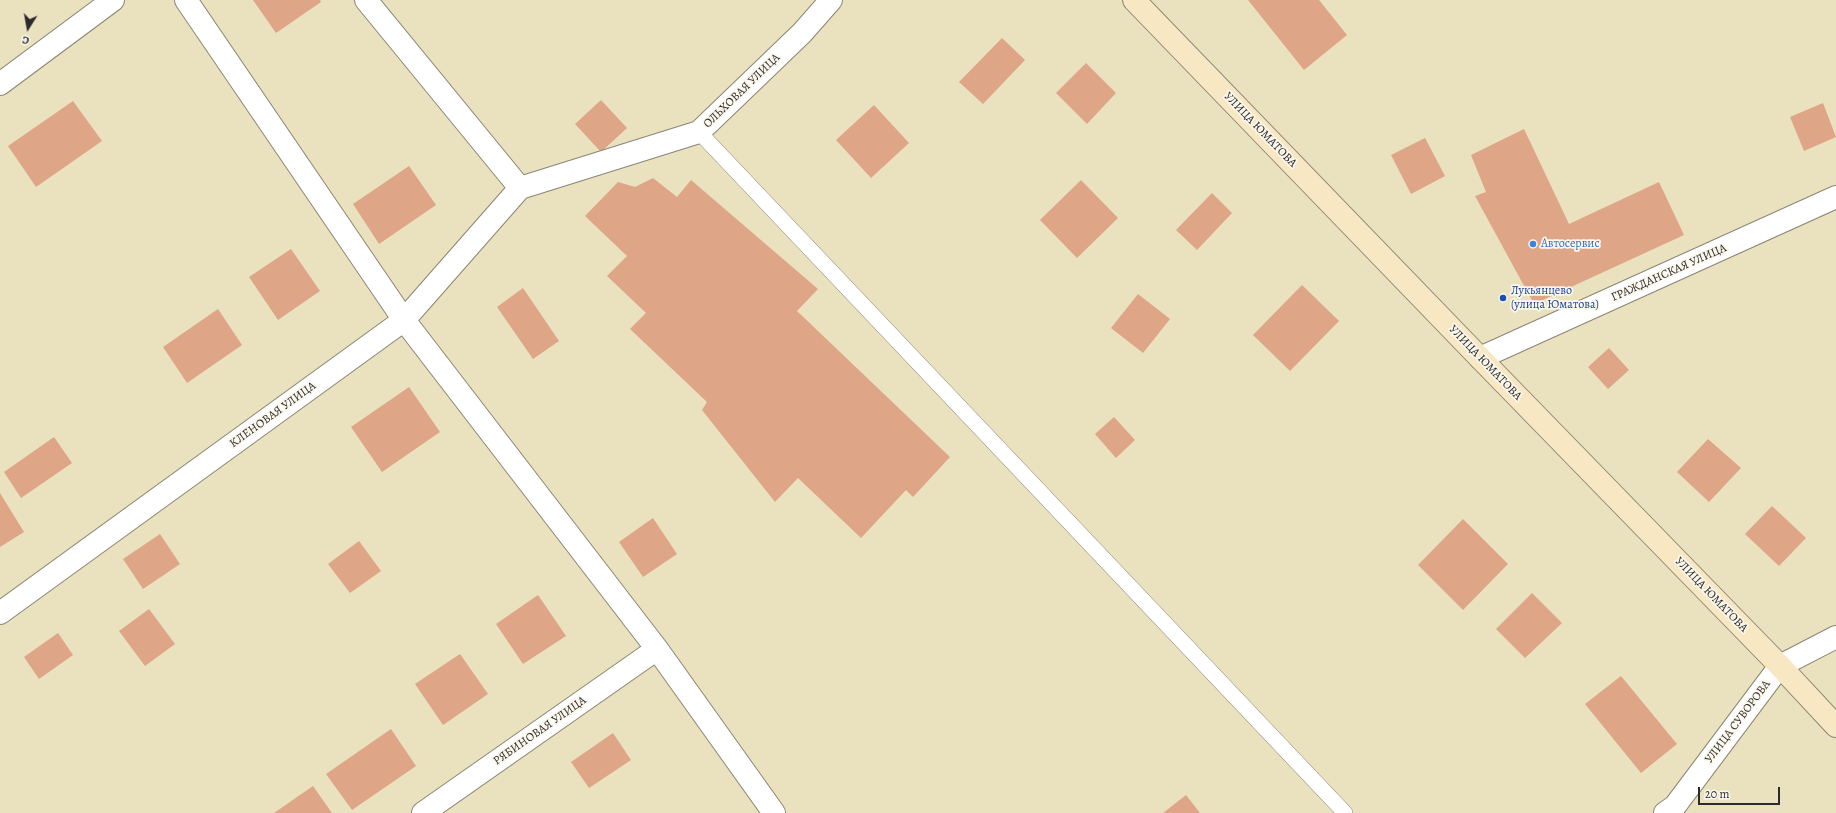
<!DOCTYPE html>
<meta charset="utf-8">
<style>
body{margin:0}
#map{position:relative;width:1836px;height:813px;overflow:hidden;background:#eae1bf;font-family:Alegreya,serif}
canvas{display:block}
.north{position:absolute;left:8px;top:8px;width:40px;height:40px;-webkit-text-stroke:3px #fbf7ec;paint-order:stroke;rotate:191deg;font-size:11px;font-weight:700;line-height:16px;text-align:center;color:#2b2b2b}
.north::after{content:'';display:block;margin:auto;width:14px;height:18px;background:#2b2b2b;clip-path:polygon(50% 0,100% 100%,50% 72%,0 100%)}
.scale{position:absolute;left:1698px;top:787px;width:82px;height:18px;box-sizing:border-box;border:2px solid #2b2b2b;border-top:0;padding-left:5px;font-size:12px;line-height:14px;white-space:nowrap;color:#2b2b2b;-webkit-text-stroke:3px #fbf7ec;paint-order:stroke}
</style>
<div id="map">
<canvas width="1836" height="813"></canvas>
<div class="north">С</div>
<div class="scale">20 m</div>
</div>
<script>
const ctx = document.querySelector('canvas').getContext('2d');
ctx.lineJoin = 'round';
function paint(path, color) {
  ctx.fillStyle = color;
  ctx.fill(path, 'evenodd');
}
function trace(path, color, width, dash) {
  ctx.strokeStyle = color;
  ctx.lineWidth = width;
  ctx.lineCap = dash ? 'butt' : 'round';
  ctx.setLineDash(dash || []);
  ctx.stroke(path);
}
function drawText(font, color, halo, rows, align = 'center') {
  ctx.font = font + ' Alegreya,serif';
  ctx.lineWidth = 3.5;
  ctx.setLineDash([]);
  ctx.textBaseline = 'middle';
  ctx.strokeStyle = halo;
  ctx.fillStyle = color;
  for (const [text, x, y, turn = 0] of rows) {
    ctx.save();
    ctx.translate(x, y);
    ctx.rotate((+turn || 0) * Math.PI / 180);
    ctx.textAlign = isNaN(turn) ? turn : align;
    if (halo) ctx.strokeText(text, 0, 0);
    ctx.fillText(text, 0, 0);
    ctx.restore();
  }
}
paint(new Path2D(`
 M 253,0 L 320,0 L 321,2 L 276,33 Z
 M 1248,0 L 1319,0 L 1347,35 L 1304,70 Z
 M 1002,38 L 1025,60 L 983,104 L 959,82 Z
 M 1086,63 L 1116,93 L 1087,124 L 1056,93 Z
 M 601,100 L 627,128 L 601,152 L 575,124 Z
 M 73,101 L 102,141 L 36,187 L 8,146 Z
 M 1823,103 L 1836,137 L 1804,151 L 1790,117 Z
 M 874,105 L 909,143 L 871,178 L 836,140 Z
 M 1524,129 L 1569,224 L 1659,182 L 1684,235 L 1534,304 L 1475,196 L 1486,192 L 1471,155 Z
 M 1425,138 L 1445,176 L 1411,194 L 1391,155 Z
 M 409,166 L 436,205 L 379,244 L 353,204 Z
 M 653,178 L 677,197 L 691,180 L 818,289 L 797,311 L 950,457 L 913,497 L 906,490 L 861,538 L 798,478 L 775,502 L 702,410 L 707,402 L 630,329 L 646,313 L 607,276 L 627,256 L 585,216 L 618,182 L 635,187 Z
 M 1081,180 L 1118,218 L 1077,258 L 1040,220 Z
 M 1212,193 L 1232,213 L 1197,250 L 1176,230 Z
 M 291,249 L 320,291 L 278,320 L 249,277 Z
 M 1302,285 L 1339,321 L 1290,371 L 1253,335 Z
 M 523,288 L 559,341 L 533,359 L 497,307 Z
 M 1138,294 L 1170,319 L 1143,353 L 1111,328 Z
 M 218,309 L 242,345 L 187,383 L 163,347 Z
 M 1609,348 L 1629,370 L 1608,389 L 1588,367 Z
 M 409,387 L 440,432 L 382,472 L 351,427 Z
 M 1114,417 L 1135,440 L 1116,458 L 1095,434 Z
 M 54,437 L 72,463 L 21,498 L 4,472 Z
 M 1708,439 L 1741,468 L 1709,502 L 1677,472 Z
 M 0,493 L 24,532 L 0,547 Z
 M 1772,506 L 1806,538 L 1779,566 L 1745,534 Z
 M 653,518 L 677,554 L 643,577 L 619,542 Z
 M 1463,519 L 1508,564 L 1463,610 L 1418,565 Z
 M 160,534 L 180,564 L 143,589 L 123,559 Z
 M 359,541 L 381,571 L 350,593 L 328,564 Z
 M 1532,593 L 1562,623 L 1525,658 L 1496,629 Z
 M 538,595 L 566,636 L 523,664 L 496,624 Z
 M 149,609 L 175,644 L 145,666 L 119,631 Z
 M 58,633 L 73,655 L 39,679 L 24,657 Z
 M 460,654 L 488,694 L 443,725 L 415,684 Z
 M 1621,676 L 1677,744 L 1641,773 L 1585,704 Z
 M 391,729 L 416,766 L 352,810 L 326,774 Z
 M 613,733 L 631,760 L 589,788 L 571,762 Z
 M 313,786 L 332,813 L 274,813 Z
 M 1186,795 L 1200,813 L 1163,813 Z`), '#dea586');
const lane = new Path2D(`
 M 699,132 L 1345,813`);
const street = new Path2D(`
 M 186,0 L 404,320 L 657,649 L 774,813
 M 366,0 L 520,188
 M 0,84 L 113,0
 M 520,188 L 699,132 L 802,33 L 831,0
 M 1480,358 L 1836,197
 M 0,613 L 404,320 L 520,188
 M 423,813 L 657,649
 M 1665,813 L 1675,806 L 1780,666 L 1836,637`);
const secondary = new Path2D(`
 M 1134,0 L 1480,358 L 1780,666 L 1836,726`);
trace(lane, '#8a8675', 16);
trace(street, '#8a8675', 24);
trace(secondary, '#8a8675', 24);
trace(lane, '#fff', 15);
trace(street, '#fff', 22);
trace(secondary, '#f7e8c3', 22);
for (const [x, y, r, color] of [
 [1533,244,4,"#3f7fe0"],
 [1503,298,4,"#1a4fb4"]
]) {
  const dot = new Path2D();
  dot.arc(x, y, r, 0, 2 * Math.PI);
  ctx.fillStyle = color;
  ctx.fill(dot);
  trace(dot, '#fbf7ec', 1.5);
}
drawText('12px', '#2b2b2b', '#fbf7ec', [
 ["ОЛЬХОВАЯ УЛИЦА",742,91,-44],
 ["УЛИЦА ЮМАТОВА",1260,130,46],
 ["ГРАЖДАНСКАЯ УЛИЦА",1669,273,-24],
 ["УЛИЦА ЮМАТОВА",1485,363,46],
 ["КЛЕНОВАЯ УЛИЦА",273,415,-36],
 ["УЛИЦА ЮМАТОВА",1711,595,46],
 ["УЛИЦА СУВОРОВА",1738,722,-53],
 ["РЯБИНОВАЯ УЛИЦА",540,731,-35]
]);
drawText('12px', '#366cbe', '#fbf7ec', [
 ["Автосервис",1541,244]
], 'left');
drawText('12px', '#164399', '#fbf7ec', [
 ["Лукьянцево",1511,291],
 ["(улица Юматова)",1511,305]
], 'left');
</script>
